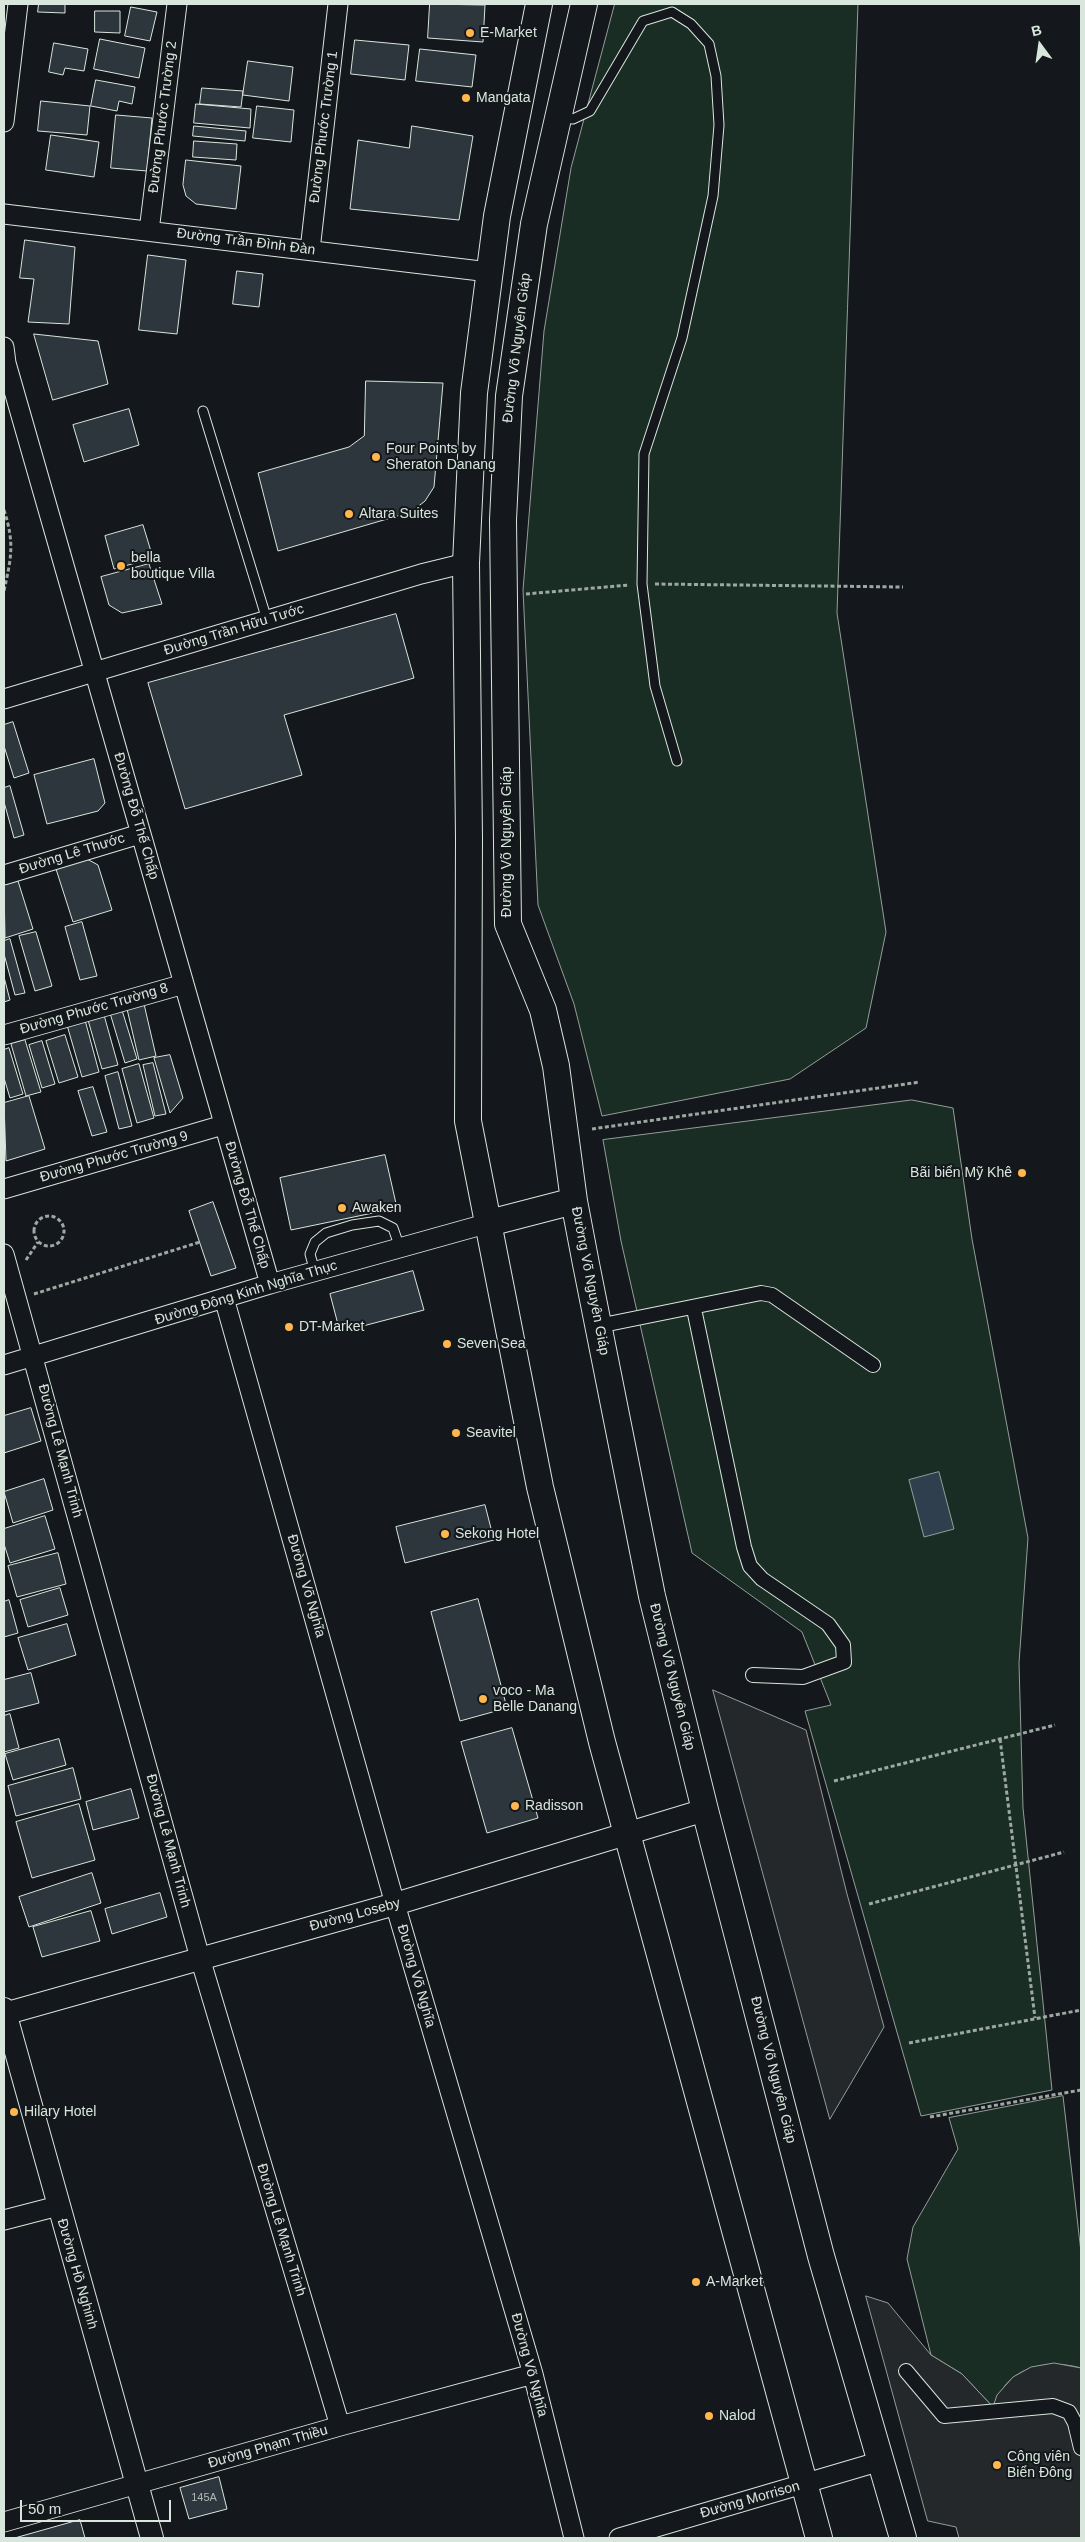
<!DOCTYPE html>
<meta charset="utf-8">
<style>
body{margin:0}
#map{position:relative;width:1085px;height:2542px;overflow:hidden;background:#14181c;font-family:Arial,sans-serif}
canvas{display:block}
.frame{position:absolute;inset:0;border:5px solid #d8e6dc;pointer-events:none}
.north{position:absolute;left:1015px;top:20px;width:50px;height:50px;-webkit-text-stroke:4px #14181c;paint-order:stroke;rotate:346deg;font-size:14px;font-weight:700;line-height:20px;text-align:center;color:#d8e6dc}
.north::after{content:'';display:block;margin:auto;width:18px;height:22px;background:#d8e6dc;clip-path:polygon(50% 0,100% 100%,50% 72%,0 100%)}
.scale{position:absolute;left:20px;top:2500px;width:151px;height:22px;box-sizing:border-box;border:2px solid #d8e6dc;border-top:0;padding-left:6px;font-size:15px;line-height:18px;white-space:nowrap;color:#d8e6dc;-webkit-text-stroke:4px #14181c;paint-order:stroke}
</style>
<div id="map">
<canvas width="1085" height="2542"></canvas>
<div class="frame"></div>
<div class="north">B</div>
<div class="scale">50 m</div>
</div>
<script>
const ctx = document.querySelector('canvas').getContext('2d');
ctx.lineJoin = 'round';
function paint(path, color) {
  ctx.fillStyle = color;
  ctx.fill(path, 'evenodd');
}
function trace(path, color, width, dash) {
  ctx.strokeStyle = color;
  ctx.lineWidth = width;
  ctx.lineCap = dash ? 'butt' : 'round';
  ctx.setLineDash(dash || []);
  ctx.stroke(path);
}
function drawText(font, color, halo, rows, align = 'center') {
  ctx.font = font + ' Arial,sans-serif';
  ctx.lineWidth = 4;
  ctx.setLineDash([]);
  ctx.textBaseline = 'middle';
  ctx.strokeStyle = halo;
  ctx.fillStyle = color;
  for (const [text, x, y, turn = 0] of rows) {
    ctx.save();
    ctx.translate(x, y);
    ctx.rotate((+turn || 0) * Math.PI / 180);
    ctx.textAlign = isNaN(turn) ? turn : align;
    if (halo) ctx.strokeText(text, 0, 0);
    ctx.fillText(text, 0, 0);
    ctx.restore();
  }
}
const green = new Path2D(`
 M 615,4 L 858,4 L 837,613 L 886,932 L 866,1028 L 790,1079 L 602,1116 L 574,1004 L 538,905 L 523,590 L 544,331 L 571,168 Z
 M 912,1100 L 953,1108 L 972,1239 L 1028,1538 L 1019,1663 L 1023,1808 L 1052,2090 L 921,2116 L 805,1711 L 831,1705 L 802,1632 L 692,1553 L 621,1241 L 603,1140 Z
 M 1063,2096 L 1081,2252 L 1081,2368 C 1045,2358 1004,2368 994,2408 L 962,2374 L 931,2355 L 907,2259 L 913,2227 L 958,2149 L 949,2118 Z`);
paint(green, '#1a2d24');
trace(green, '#939e99', 1);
const parking = new Path2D(`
 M 713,1690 L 806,1730 L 847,1894 L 884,2027 L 830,2119 Z
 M 866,2296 L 888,2303 L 931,2355 L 962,2374 L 993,2407 L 997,2395 L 1013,2377 L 1031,2367 L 1054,2363 L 1081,2368 L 1081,2538 L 959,2538 L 956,2527 L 928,2521 Z`);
paint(parking, '#24282b');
trace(parking, '#939e99', 1);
const water = new Path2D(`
 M 939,1472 L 954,1529 L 924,1537 L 909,1480 Z`);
paint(water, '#2f3f4d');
trace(water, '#939e99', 1);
const building = new Path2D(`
 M 39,4 L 65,4 L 65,13 L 38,12 Z
 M 430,4 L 485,5 L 483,42 L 428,38 Z
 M 131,7 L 157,12 L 150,41 L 125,36 Z
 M 95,11 L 120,11 L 120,33 L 95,32 Z
 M 100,39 L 145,48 L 139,78 L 94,69 Z
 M 355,40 L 409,45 L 405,80 L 351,74 Z
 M 54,43 L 88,49 L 84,71 L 65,68 L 63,75 L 49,72 Z
 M 420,49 L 476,55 L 472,87 L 416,81 Z
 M 248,61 L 293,67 L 289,101 L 243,95 Z
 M 96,80 L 135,87 L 132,104 L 119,101 L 117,111 L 91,106 Z
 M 202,88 L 243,91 L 241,107 L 200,104 Z
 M 41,101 L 90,106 L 87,135 L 38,131 Z
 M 196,104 L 251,109 L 250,128 L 194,123 Z
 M 257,106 L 294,110 L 291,142 L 253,138 Z
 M 116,115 L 152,118 L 147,171 L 111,168 Z
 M 194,126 L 246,131 L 245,141 L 193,136 Z
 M 412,126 L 473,136 L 459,220 L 350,209 L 358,140 L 409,148 Z
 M 51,135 L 99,142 L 94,177 L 46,170 Z
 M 194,141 L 237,144 L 236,160 L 193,157 Z
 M 186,160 L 241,166 L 236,209 L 196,204 L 186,196 L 183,185 Z
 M 25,240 L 75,247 L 69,324 L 28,322 L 34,279 L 20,278 Z
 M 148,255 L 186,260 L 177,334 L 139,330 Z
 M 237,271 L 263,274 L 259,307 L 233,304 Z
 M 34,334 L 98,341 L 108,384 L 53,400 Z
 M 366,381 L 443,383 L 434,487 L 425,501 L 411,512 L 278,551 L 258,473 L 349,447 L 364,436 Z
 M 129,409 L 139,445 L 84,462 L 73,425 Z
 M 143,525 L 153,558 L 114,569 L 105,536 Z
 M 149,564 L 162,604 L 122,613 L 109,605 L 101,577 Z
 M 396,614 L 414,678 L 284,715 L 302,775 L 185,809 L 148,683 Z
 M 13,722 L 29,773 L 14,778 L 4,746 L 4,725 Z
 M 94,759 L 105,803 L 98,811 L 47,824 L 34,775 Z
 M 10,786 L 24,835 L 14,838 L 4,802 L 4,788 Z
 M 87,859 L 98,865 L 112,910 L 73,922 L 56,869 Z
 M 18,881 L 33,929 L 5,938 L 4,885 Z
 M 82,922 L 97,976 L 80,980 L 65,927 Z
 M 36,932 L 52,986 L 35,991 L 19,936 Z
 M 10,939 L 25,993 L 15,995 L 4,954 L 4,941 Z
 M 4,977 L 10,1000 L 4,1002 Z
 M 144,1004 L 156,1056 L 139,1060 L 127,1009 Z
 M 122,1010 L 137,1059 L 125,1063 L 110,1013 Z
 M 104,1015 L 118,1065 L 102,1069 L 88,1020 Z
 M 85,1020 L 99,1072 L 82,1077 L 67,1025 Z
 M 65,1035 L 78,1077 L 59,1083 L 46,1041 Z
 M 25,1040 L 41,1092 L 26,1096 L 11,1044 Z
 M 42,1041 L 55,1084 L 42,1088 L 29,1045 Z
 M 9,1048 L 23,1094 L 10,1098 L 4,1078 L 4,1050 Z
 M 170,1055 L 183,1098 L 170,1113 L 154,1058 Z
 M 153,1063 L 166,1114 L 155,1116 L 143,1065 Z
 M 139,1064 L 154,1118 L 137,1123 L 122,1069 Z
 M 118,1072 L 132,1126 L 119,1129 L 105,1076 Z
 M 93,1087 L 107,1132 L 92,1136 L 78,1091 Z
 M 29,1096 L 45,1149 L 6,1161 L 4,1103 Z
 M 385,1155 L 397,1208 L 291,1230 L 280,1178 Z
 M 213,1202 L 236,1268 L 211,1276 L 189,1211 Z
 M 413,1271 L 424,1310 L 340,1332 L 330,1294 Z
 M 31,1408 L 41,1441 L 4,1453 L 4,1416 Z
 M 44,1479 L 53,1510 L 13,1523 L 4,1492 Z
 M 485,1505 L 494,1540 L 405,1563 L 396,1527 Z
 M 45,1516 L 55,1549 L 10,1563 L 4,1544 L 4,1529 Z
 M 58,1553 L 66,1584 L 17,1597 L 8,1566 Z
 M 60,1588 L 68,1615 L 28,1627 L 20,1600 Z
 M 478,1599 L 507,1708 L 460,1721 L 431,1612 Z
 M 9,1600 L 18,1633 L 4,1637 L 4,1602 Z
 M 67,1624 L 76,1655 L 28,1670 L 18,1638 Z
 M 31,1673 L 39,1703 L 4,1712 L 4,1680 Z
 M 10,1714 L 19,1748 L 4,1752 L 4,1716 Z
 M 512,1728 L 538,1818 L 487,1833 L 461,1742 Z
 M 59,1739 L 66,1765 L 13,1780 L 5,1754 Z
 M 73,1768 L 81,1799 L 16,1816 L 8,1786 Z
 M 131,1789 L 139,1818 L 93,1830 L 86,1802 Z
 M 79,1804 L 95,1860 L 32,1878 L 16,1822 Z
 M 92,1873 L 101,1903 L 29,1927 L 19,1897 Z
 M 160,1893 L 167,1917 L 112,1934 L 105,1909 Z
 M 91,1911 L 100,1941 L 42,1957 L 33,1927 Z
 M 219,2477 L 227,2509 L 189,2519 L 180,2488 Z
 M 80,2520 L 85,2538 L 15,2538 Z`);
paint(building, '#2c363c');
trace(building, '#d8e6dc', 1);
const service = new Path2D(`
 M 561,117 L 573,119 L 590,111 L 643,21 L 672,12 L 691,24 L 709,44 L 716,76 L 719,125 L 713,196 L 682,338 L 644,454 L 642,584 L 655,686 L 677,761
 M 203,411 L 267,620
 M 315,1272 L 310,1254 L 315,1242 L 326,1233 L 352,1225 L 379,1221 L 393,1228 L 400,1248`);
const pedestrian = new Path2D(`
 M 694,1309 L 744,1547 L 750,1566 L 762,1579 L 828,1624 L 843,1645 L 844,1662 L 803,1677 L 753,1675
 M 598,1326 L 761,1293 L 772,1295 L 873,1365
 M 906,2371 L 944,2416 L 1053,2406 L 1069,2412 L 1075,2423 L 1081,2448`);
const minor = new Path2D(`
 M 4,122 L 18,4
 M 4,214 L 489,272
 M 149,231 L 177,4
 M 310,250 L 338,4
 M 4,347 L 6,363 C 95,670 180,978 270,1284
 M 4,699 L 421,574 L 466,563
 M 4,875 L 140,834
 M 4,1035 L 184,984
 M 4,1189 L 223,1125
 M 4,1254 L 200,1958 L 340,2426
 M 224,1298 L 395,1904 L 533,2374 L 574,2538
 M 4,1365 L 270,1284 L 489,1223
 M 4,2220 L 58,2206
 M 4,2522 L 340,2426 L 533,2374
 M 619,2538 L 881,2461`);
const tertiary = new Path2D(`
 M 4,2009 L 152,2538
 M 4,2014 L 395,1904 L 705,1810`);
const secondary = new Path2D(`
 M 539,4 L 497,216 L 474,393 L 466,563 L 469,839 L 468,1121 L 540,1487 L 602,1742 L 819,2538
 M 584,4 L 534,224 L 509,396 L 503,520 L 508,924 L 543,1010 L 556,1066 L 574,1201 L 586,1264 L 652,1596 L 705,1810 L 821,2256 L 903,2538
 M 489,1223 L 574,1201`);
trace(service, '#d8e6dc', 11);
trace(pedestrian, '#d8e6dc', 16);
trace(minor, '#d8e6dc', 21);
trace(tertiary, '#d8e6dc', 24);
trace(secondary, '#d8e6dc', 28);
trace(new Path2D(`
 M 4,510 C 15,544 11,558 4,591
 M 655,584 L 903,587
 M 526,594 L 629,585
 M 592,1129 L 920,1082
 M34 1231a15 15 0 1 1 30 0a15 15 0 1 1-30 0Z
 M 26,1260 L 38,1242
 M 34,1294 L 200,1242
 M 1000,1739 L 1035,2018
 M 834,1781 L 1055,1725
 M 869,1904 L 1064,1852
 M 909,2043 L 1081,2010
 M 930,2117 L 1081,2090`), '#9da8a2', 3, [4, 2.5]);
trace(service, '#14181c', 9);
trace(pedestrian, '#14181c', 14);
trace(minor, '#14181c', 19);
trace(tertiary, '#14181c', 22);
trace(secondary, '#14181c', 26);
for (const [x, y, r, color] of [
 [470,33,5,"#ffb74d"],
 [466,98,5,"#ffb74d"],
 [376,457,5,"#ffb74d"],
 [349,514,5,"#ffb74d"],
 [121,566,5,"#ffb74d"],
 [1022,1173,5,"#ffb74d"],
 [342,1208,5,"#ffb74d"],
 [289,1327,5,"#ffb74d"],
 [447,1344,5,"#ffb74d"],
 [456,1433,5,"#ffb74d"],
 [445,1534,5,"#ffb74d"],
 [483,1699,5,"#ffb74d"],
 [515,1806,5,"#ffb74d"],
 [14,2112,5,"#ffb74d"],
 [696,2282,5,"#ffb74d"],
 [709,2416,5,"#ffb74d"],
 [997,2465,5,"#ffb74d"]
]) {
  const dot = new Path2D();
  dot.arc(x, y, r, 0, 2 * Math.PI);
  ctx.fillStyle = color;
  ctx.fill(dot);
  trace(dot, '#14181c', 2);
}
drawText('11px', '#adbab4', null, [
 ["145A",204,2498]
]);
drawText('14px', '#d8e6dc', '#14181c', [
 ["E-Market",480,33],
 ["Mangata",476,98],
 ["Four Points by",386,449],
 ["Sheraton Danang",386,465],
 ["Altara Suites",359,514],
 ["bella",131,558],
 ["boutique Villa",131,574],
 ["Bãi biển Mỹ Khê",1012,1173,"right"],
 ["Awaken",352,1208],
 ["DT-Market",299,1327],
 ["Seven Sea",457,1344],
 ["Seavitel",466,1433],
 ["Sekong Hotel",455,1534],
 ["voco - Ma",493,1691],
 ["Belle Danang",493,1707],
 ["Radisson",525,1806],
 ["Hilary Hotel",24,2112],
 ["A-Market",706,2282],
 ["Nalod",719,2416],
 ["Công viên",1007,2457],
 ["Biển Đông",1007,2473]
], 'left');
drawText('14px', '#d8e6dc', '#14181c', [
 ["Đường Phước Trường 2",163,117,-83],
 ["Đường Phước Trường 1",324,127,-83],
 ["Đường Trần Đình Đàn",246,242,7],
 ["Đường Võ Nguyên Giáp",517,348,-83],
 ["Đường Trần Hữu Tước",234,630,-17],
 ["Đường Đỗ Thế Chấp",136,816,74],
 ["Đường Võ Nguyên Giáp",507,842,-90],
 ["Đường Lê Thước",72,854,-17],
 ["Đường Phước Trường 8",94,1009,-16],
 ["Đường Phước Trường 9",114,1157,-16],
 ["Đường Đỗ Thế Chấp",247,1205,74],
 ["Đường Võ Nguyên Giáp",590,1281,79],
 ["Đường Đông Kinh Nghĩa Thục",246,1293,-17],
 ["Đường Lê Mạnh Trinh",60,1451,75],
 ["Đường Võ Nghĩa",306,1586,74],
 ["Đường Võ Nguyên Giáp",672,1677,76],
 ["Đường Lê Mạnh Trinh",168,1841,75],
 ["Đường Loseby",355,1915,-15],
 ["Đường Võ Nghĩa",416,1976,74],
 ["Đường Võ Nguyên Giáp",773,2070,76],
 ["Đường Lê Mạnh Trinh",281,2230,73],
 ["Đường Hồ Nghinh",77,2274,74],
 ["Đường Võ Nghĩa",529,2365,75],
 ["Đường Phạm Thiều",268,2447,-16],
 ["Đường Morrison",750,2500,-16]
]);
</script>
